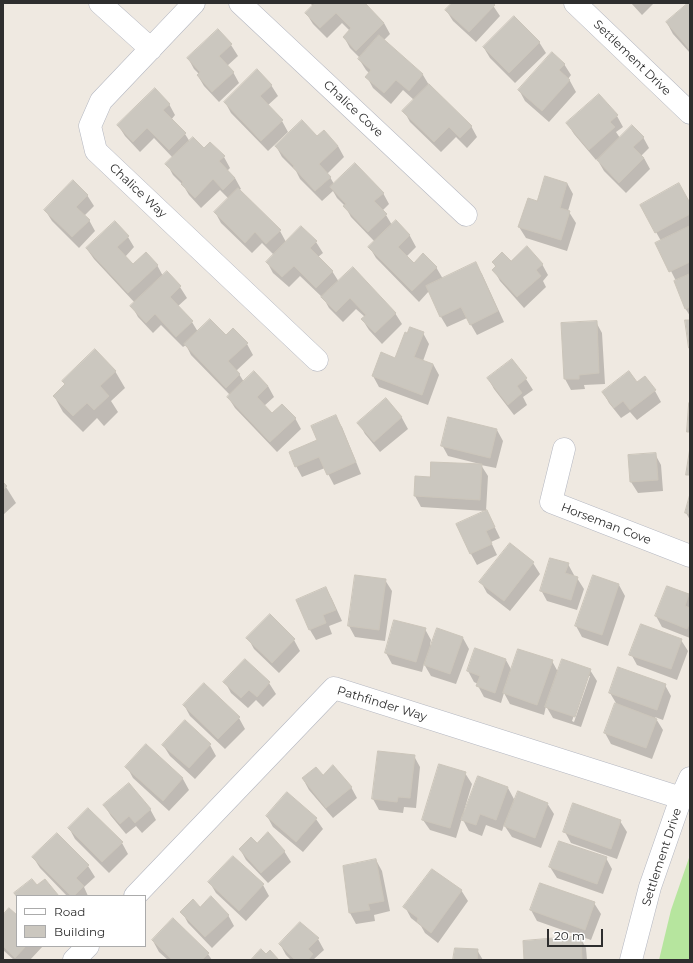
<!DOCTYPE html>
<style>
body{margin:0}
#map{position:relative;width:693px;height:963px;overflow:hidden;background:#efe9e1;font-family:Montserrat,sans-serif}
canvas{display:block}
.frame{position:absolute;inset:0;border:4px solid #2e2e2e;pointer-events:none}
.legend{position:absolute;left:16px;top:895px;width:130px;height:52px;box-sizing:border-box;background:#fff;border:1px solid #ababab;margin:0;padding:5px 7px;list-style:none;font-size:12px;color:#2e2e2e}
.legend li{display:flex;align-items:center;gap:8px;height:20px}
.legend b{width:20px;border:1px solid #ababab}
.scale{position:absolute;left:547px;top:929px;width:56px;height:18px;box-sizing:border-box;border:2px solid #2e2e2e;border-top:0;padding-left:5px;font-size:12px;line-height:14px;white-space:nowrap;color:#2e2e2e;-webkit-text-stroke:3px #fff;paint-order:stroke}
</style>
<div id="map">
<canvas width="693" height="963"></canvas>
<div class="frame"></div>
<ul class="legend">
<li><b style="height:5px;background:#fff"></b>Road</li>
<li><b style="height:11px;background:#cbc7bf"></b>Building</li>
</ul>
<div class="scale">20 m</div>
</div>
<script>
const ctx = document.querySelector('canvas').getContext('2d');
ctx.lineJoin = 'round';
function paint(path, color) {
  ctx.fillStyle = color;
  ctx.fill(path, 'evenodd');
}
function trace(path, color, width, dash) {
  ctx.strokeStyle = color;
  ctx.lineWidth = width;
  ctx.lineCap = dash ? 'butt' : 'round';
  ctx.setLineDash(dash || []);
  ctx.stroke(path);
}
function drawText(font, color, halo, rows, align = 'center') {
  ctx.font = font + ' Montserrat,sans-serif';
  ctx.lineWidth = 3;
  ctx.setLineDash([]);
  ctx.textBaseline = 'middle';
  ctx.strokeStyle = halo;
  ctx.fillStyle = color;
  for (const [text, x, y, turn = 0] of rows) {
    ctx.save();
    ctx.translate(x, y);
    ctx.rotate((+turn || 0) * Math.PI / 180);
    ctx.textAlign = isNaN(turn) ? turn : align;
    if (halo) ctx.strokeText(text, 0, 0);
    ctx.fillText(text, 0, 0);
    ctx.restore();
  }
}
paint(new Path2D(`
 M 690,855 L 690,960 L 659,960 L 671,910 Z`), '#b6e59e');
paint(new Path2D(`
 M 310,3 L 363,3 L 384,23 L 390,34 L 384,40 L 423,75 L 429,85 L 471,126 L 477,137 L 467,148 L 456,137 L 441,152 L 410,122 L 404,111 L 414,100 L 403,90 L 391,104 L 373,88 L 367,77 L 370,74 L 366,70 L 359,59 L 360,58 L 350,48 L 344,37 L 350,31 L 342,23 L 327,38 L 313,24 L 306,13 L 313,6 Z
 M 453,3 L 494,3 L 492,4 L 500,16 L 476,42 L 453,21 L 446,10 Z
 M 631,3 L 654,3 L 642,15 Z
 M 690,3 L 690,53 L 673,34 L 667,23 Z
 M 218,31 L 231,45 L 238,56 L 227,66 L 233,72 L 239,83 L 219,102 L 204,86 L 198,76 L 199,74 L 194,69 L 188,58 Z
 M 539,42 L 546,53 L 515,83 L 490,58 L 484,48 Z
 M 564,64 L 571,75 L 568,79 L 570,81 L 576,92 L 549,122 L 525,101 L 519,90 Z
 M 271,85 L 278,96 L 267,106 L 282,121 L 288,132 L 268,151 L 231,113 L 225,102 Z
 M 169,104 L 175,115 L 171,120 L 185,134 L 190,142 L 204,149 L 224,157 L 230,168 L 227,171 L 235,178 L 241,189 L 239,190 L 280,231 L 286,242 L 301,227 L 316,242 L 323,253 L 318,257 L 332,271 L 339,282 L 395,313 L 402,324 L 382,344 L 369,330 L 362,319 L 365,317 L 356,309 L 343,322 L 329,308 L 324,299 L 300,276 L 289,287 L 273,273 L 267,262 L 274,255 L 262,243 L 252,253 L 221,223 L 215,212 L 229,199 L 220,190 L 201,208 L 189,195 L 183,185 L 173,175 L 167,164 L 173,158 L 154,138 L 140,152 L 125,136 L 118,125 Z
 M 617,116 L 623,127 L 616,132 L 620,138 L 643,137 L 649,148 L 641,156 L 644,158 L 650,169 L 626,193 L 604,171 L 597,159 L 596,160 L 574,134 L 567,123 Z
 M 317,137 L 338,146 L 344,157 L 327,174 L 330,177 L 334,184 L 383,193 L 389,204 L 382,211 L 386,215 L 392,225 L 396,222 L 410,236 L 416,247 L 406,257 L 414,264 L 436,267 L 443,279 L 475,264 L 482,274 L 504,322 L 477,335 L 467,318 L 447,327 L 441,317 L 429,291 L 419,302 L 376,258 L 370,248 L 375,242 L 351,217 L 345,206 L 337,198 L 333,191 L 322,201 L 300,179 L 296,171 L 282,157 L 276,146 Z
 M 567,183 L 573,194 L 568,211 L 569,212 L 576,223 L 567,251 L 526,238 L 519,227 L 538,202 Z
 M 87,195 L 94,206 L 84,216 L 89,220 L 95,231 L 79,248 L 52,221 L 45,210 Z
 M 690,204 L 690,316 L 685,308 L 676,281 L 657,243 L 661,241 L 656,232 Z
 M 128,237 L 134,247 L 125,257 L 133,265 L 157,265 L 163,276 L 167,273 L 180,287 L 187,298 L 177,307 L 192,322 L 198,332 L 226,336 L 247,344 L 253,355 L 236,371 L 239,374 L 244,382 L 268,386 L 274,397 L 264,406 L 272,414 L 295,418 L 301,429 L 277,452 L 235,408 L 228,397 L 230,395 L 191,355 L 186,345 L 183,347 L 161,325 L 153,333 L 138,317 L 132,306 L 135,303 L 94,259 L 87,249 Z
 M 493,262 L 542,264 L 548,275 L 543,281 L 546,287 L 524,308 L 500,281 L 494,270 L 496,268 Z
 M 596,322 L 602,333 L 605,384 L 584,385 L 585,389 L 571,390 L 565,379 L 562,324 Z
 M 423,333 L 429,344 L 423,361 L 433,364 L 439,375 L 428,405 L 379,387 L 373,376 L 396,359 L 408,334 Z
 M 512,360 L 526,379 L 533,390 L 523,397 L 527,405 L 514,415 L 494,389 L 488,378 Z
 M 115,371 L 125,388 L 111,401 L 118,412 L 104,426 L 97,418 L 83,432 L 63,412 L 54,396 L 65,385 L 63,381 Z
 M 645,378 L 655,391 L 661,402 L 637,420 L 630,412 L 621,418 L 609,403 L 603,392 L 637,384 Z
 M 386,399 L 402,418 L 408,429 L 380,452 L 365,434 L 359,423 Z
 M 335,416 L 342,427 L 361,474 L 334,485 L 325,468 L 302,477 L 296,466 L 318,441 Z
 M 497,430 L 503,441 L 496,468 L 481,465 L 488,476 L 486,511 L 421,507 L 415,496 L 431,478 L 480,464 L 448,456 L 442,445 Z
 M 655,454 L 661,465 L 663,491 L 638,493 L 631,482 Z
 M 3,483 L 6,487 L 16,503 L 3,515 Z
 M 690,497 L 690,520 L 686,513 Z
 M 487,511 L 500,538 L 491,542 L 497,555 L 477,565 L 471,554 L 458,525 Z
 M 533,563 L 540,574 L 510,611 L 487,593 L 481,582 Z
 M 568,564 L 574,575 L 574,577 L 577,578 L 584,589 L 577,610 L 547,601 L 541,590 Z
 M 594,576 L 619,585 L 625,596 L 608,646 L 582,637 L 576,626 Z
 M 385,580 L 392,591 L 385,641 L 355,637 L 349,626 Z
 M 326,588 L 332,599 L 342,621 L 329,626 L 332,634 L 316,640 L 310,630 L 297,600 Z
 M 688,595 L 690,598 L 690,638 L 662,627 L 656,616 Z
 M 270,616 L 294,640 L 300,651 L 279,673 L 254,649 L 248,638 Z
 M 425,629 L 431,640 L 430,645 L 431,646 L 463,638 L 469,649 L 456,684 L 431,676 L 424,664 L 422,672 L 392,664 L 386,653 Z
 M 681,640 L 688,651 L 677,680 L 637,665 L 631,654 Z
 M 476,650 L 506,660 L 512,671 L 552,661 L 558,672 L 590,670 L 597,681 L 581,727 L 553,718 L 546,706 L 544,715 L 510,704 L 504,693 L 501,703 L 484,697 L 478,686 L 478,684 L 474,682 L 468,671 ZM 587,676 L 590,676 L 574,722 L 572,721 Z
 M 245,660 L 269,683 L 276,694 L 263,707 L 256,700 L 248,708 L 231,693 L 225,682 Z
 M 665,685 L 671,696 L 663,720 L 655,717 L 663,730 L 652,759 L 611,744 L 605,733 L 616,703 L 610,693 Z
 M 184,705 L 239,718 L 245,729 L 225,749 L 190,716 Z
 M 146,745 L 183,779 L 189,790 L 169,811 L 133,778 L 127,767 Z
 M 163,745 L 210,745 L 216,756 L 195,779 L 170,756 Z
 M 378,752 L 414,756 L 420,767 L 416,808 L 404,807 L 403,813 L 379,810 L 373,799 Z
 M 465,773 L 472,784 L 464,811 L 465,812 L 478,777 L 508,788 L 515,801 L 547,803 L 554,814 L 541,848 L 512,837 L 504,825 L 502,831 L 486,825 L 482,836 L 469,831 L 462,818 L 456,838 L 430,830 L 423,820 Z
 M 323,776 L 351,787 L 357,798 L 333,818 L 309,790 L 303,779 Z
 M 104,805 L 150,809 L 156,820 L 142,833 L 136,826 L 126,834 L 111,816 Z
 M 267,816 L 316,819 L 323,829 L 303,852 L 273,827 Z
 M 620,821 L 627,832 L 617,859 L 571,843 L 565,832 Z
 M 69,828 L 122,843 L 128,854 L 109,873 L 75,839 Z
 M 57,834 L 88,866 L 95,877 L 84,887 L 88,896 L 67,896 L 40,868 L 33,857 Z
 M 257,844 L 284,851 L 291,862 L 268,883 L 246,860 L 240,849 Z
 M 606,858 L 612,869 L 603,894 L 557,878 L 550,867 Z
 M 376,860 L 382,871 L 390,911 L 374,915 L 375,921 L 356,924 L 350,913 L 344,866 Z
 M 210,883 L 263,885 L 269,896 L 246,921 L 216,893 Z
 M 461,890 L 468,901 L 438,943 L 425,933 L 421,926 L 411,918 L 405,907 Z
 M 594,903 L 601,914 L 591,940 L 537,921 L 531,910 Z
 M 200,908 L 228,915 L 234,926 L 212,948 L 188,923 L 182,912 Z
 M 3,916 L 17,916 L 17,946 L 43,946 L 30,960 L 14,960 L 3,950 Z
 M 580,937 L 586,948 L 587,960 L 525,960 Z
 M 318,939 L 324,950 L 314,959 L 315,960 L 291,960 L 286,955 L 280,944 Z
 M 153,941 L 208,954 L 212,960 L 168,960 L 159,952 Z
 M 477,950 L 483,960 L 454,960 Z`), '#0003');
const building = new Path2D(`
 M 315,3 L 365,3 L 384,23 L 356,51 L 343,37 L 351,28 L 336,13 L 320,28 L 305,13 Z
 M 452,3 L 493,3 L 495,5 L 469,32 L 445,10 Z
 M 688,3 L 690,3 L 690,50 L 666,22 Z
 M 514,16 L 540,42 L 509,73 L 483,47 Z
 M 218,29 L 232,44 L 219,56 L 234,72 L 212,92 L 197,75 L 200,72 L 187,58 Z
 M 379,35 L 423,74 L 409,91 L 396,80 L 384,93 L 365,77 L 371,70 L 358,59 Z
 M 552,52 L 565,64 L 559,70 L 570,80 L 542,111 L 518,90 Z
 M 257,69 L 272,85 L 260,96 L 283,120 L 261,141 L 224,102 Z
 M 429,84 L 472,126 L 460,138 L 449,127 L 434,142 L 402,111 Z
 M 155,88 L 170,104 L 163,110 L 186,133 L 169,150 L 147,128 L 133,142 L 117,125 Z
 M 599,94 L 618,115 L 610,122 L 615,127 L 589,150 L 566,123 Z
 M 302,120 L 317,136 L 324,130 L 338,146 L 319,164 L 331,177 L 315,191 L 293,167 L 294,166 L 275,146 Z
 M 632,125 L 644,137 L 633,147 L 644,158 L 619,183 L 597,160 Z
 M 193,137 L 204,148 L 210,142 L 225,156 L 219,161 L 235,178 L 223,190 L 213,179 L 195,198 L 181,184 L 183,182 L 165,164 Z
 M 355,163 L 384,193 L 374,201 L 387,214 L 368,232 L 343,206 L 346,204 L 330,187 Z
 M 545,176 L 567,183 L 560,208 L 570,211 L 561,240 L 518,227 L 528,198 L 537,201 Z
 M 73,180 L 88,195 L 76,207 L 90,220 L 72,237 L 44,210 Z
 M 679,183 L 690,203 L 690,214 L 655,233 L 640,205 Z
 M 238,188 L 281,230 L 266,244 L 255,232 L 245,243 L 214,212 Z
 M 396,220 L 410,235 L 398,247 L 414,263 L 423,253 L 437,267 L 412,291 L 368,247 Z
 M 115,221 L 129,236 L 117,247 L 133,264 L 146,252 L 158,265 L 128,293 L 86,248 Z
 M 301,226 L 317,241 L 310,248 L 333,271 L 316,288 L 294,266 L 282,277 L 266,262 Z
 M 690,226 L 690,262 L 669,272 L 655,243 Z
 M 527,246 L 543,264 L 536,270 L 541,276 L 517,297 L 492,270 L 496,266 L 492,262 L 502,252 L 511,261 Z
 M 476,262 L 498,311 L 470,325 L 461,307 L 440,317 L 426,286 Z
 M 353,267 L 396,313 L 375,333 L 361,319 L 366,315 L 350,298 L 336,312 L 321,297 Z
 M 167,271 L 181,286 L 170,297 L 193,321 L 176,337 L 155,314 L 146,323 L 130,306 Z
 M 690,274 L 690,307 L 685,309 L 674,281 Z
 M 210,319 L 226,335 L 233,328 L 248,343 L 228,361 L 240,374 L 226,388 L 184,344 Z
 M 685,320 L 690,320 L 690,348 L 689,348 Z
 M 597,321 L 599,373 L 579,375 L 579,379 L 564,379 L 561,323 Z
 M 410,327 L 424,332 L 414,357 L 433,364 L 422,395 L 372,376 L 381,352 L 395,358 L 405,332 L 407,333 Z
 M 95,349 L 116,371 L 100,386 L 109,396 L 94,410 L 87,403 L 73,416 L 53,396 L 65,384 L 62,381 Z
 M 512,359 L 527,378 L 517,386 L 522,393 L 508,405 L 487,378 Z
 M 254,371 L 268,386 L 257,397 L 272,413 L 282,404 L 296,418 L 270,442 L 227,397 Z
 M 629,371 L 637,382 L 645,376 L 656,390 L 630,410 L 623,401 L 614,408 L 602,392 Z
 M 386,398 L 402,417 L 374,442 L 357,423 Z
 M 689,403 L 690,404 L 690,432 L 687,432 Z
 M 336,415 L 356,462 L 327,475 L 319,457 L 295,467 L 289,452 L 317,440 L 311,426 Z
 M 448,417 L 497,429 L 490,458 L 441,446 Z
 M 690,448 L 690,475 L 686,475 Z
 M 656,453 L 658,480 L 630,482 L 628,455 Z
 M 431,462 L 482,464 L 480,500 L 414,496 L 415,476 L 430,477 Z
 M 3,482 L 7,486 L 3,490 Z
 M 690,494 L 690,514 L 685,513 Z
 M 487,510 L 495,527 L 486,531 L 492,544 L 470,554 L 456,524 Z
 M 510,543 L 534,562 L 504,601 L 479,582 Z
 M 550,558 L 569,563 L 565,573 L 578,577 L 571,600 L 540,591 Z
 M 355,575 L 386,579 L 379,630 L 348,626 Z
 M 593,575 L 619,584 L 602,635 L 575,626 Z
 M 667,586 L 689,594 L 685,606 L 690,608 L 690,622 L 687,629 L 655,616 Z
 M 326,587 L 336,610 L 323,615 L 326,623 L 309,630 L 296,600 Z
 M 270,614 L 295,639 L 272,663 L 246,638 Z
 M 394,620 L 426,628 L 416,662 L 385,653 Z
 M 641,624 L 682,639 L 671,669 L 629,655 Z
 M 437,628 L 463,637 L 450,674 L 424,665 Z
 M 475,648 L 506,659 L 495,693 L 476,686 L 480,676 L 467,671 Z
 M 518,649 L 553,660 L 537,705 L 503,693 Z
 M 245,659 L 270,682 L 257,697 L 249,690 L 241,698 L 223,682 Z
 M 562,659 L 591,669 L 575,717 L 545,707 Z
 M 618,667 L 666,684 L 657,710 L 609,693 Z
 M 204,683 L 240,717 L 218,739 L 183,705 Z
 M 615,703 L 657,719 L 646,748 L 604,733 Z
 M 185,720 L 211,744 L 189,768 L 162,745 Z
 M 146,744 L 183,778 L 163,801 L 125,767 Z
 M 378,751 L 415,755 L 410,798 L 398,797 L 397,802 L 372,799 Z
 M 439,764 L 466,772 L 450,828 L 422,820 Z
 M 333,765 L 352,787 L 326,808 L 302,778 L 316,767 L 323,775 Z
 M 478,776 L 508,787 L 496,820 L 480,814 L 476,825 L 461,820 Z
 M 129,783 L 151,809 L 135,823 L 129,816 L 120,824 L 103,805 Z
 M 518,791 L 548,803 L 535,838 L 504,826 Z
 M 287,792 L 317,818 L 296,842 L 266,816 Z
 M 573,803 L 621,820 L 611,849 L 563,832 Z
 M 88,808 L 123,842 L 102,862 L 68,828 Z
 M 268,832 L 285,851 L 261,873 L 239,849 L 251,837 L 257,843 Z
 M 57,833 L 89,865 L 76,878 L 84,886 L 74,896 L 71,896 L 32,857 Z
 M 559,841 L 607,857 L 597,884 L 549,867 Z
 M 233,856 L 264,884 L 239,911 L 208,882 Z
 M 376,859 L 384,901 L 368,904 L 370,910 L 349,913 L 343,866 Z
 M 432,869 L 462,890 L 431,933 L 417,922 L 418,918 L 403,907 Z
 M 32,879 L 37,885 L 45,879 L 59,896 L 17,896 L 17,897 L 14,893 Z
 M 540,883 L 595,902 L 585,930 L 530,910 Z
 M 211,896 L 229,915 L 205,937 L 180,912 L 193,899 L 200,907 Z
 M 9,908 L 17,915 L 17,946 L 26,946 L 15,958 L 3,946 L 3,915 Z
 M 173,918 L 209,953 L 202,960 L 172,960 L 152,940 Z
 M 300,922 L 319,938 L 308,949 L 313,954 L 308,960 L 295,960 L 279,944 Z
 M 581,936 L 582,960 L 524,960 L 523,941 Z
 M 455,948 L 478,949 L 477,960 L 453,960 Z
 M 261,949 L 266,954 L 270,950 L 279,960 L 251,960 Z`);
paint(building, '#cbc7bf');
trace(building, '#cbc5ba', 1);
const minor = new Path2D(`
 M 100,3 L 151,49
 M 194,3 L 101,101 L 90,126 L 96,151 L 317,360
 M 240,3 L 466,215
 M 575,3 L 690,113
 M 564,449 L 551,502 L 690,556
 M 135,896 L 334,688 L 681,798
 M 74,960 L 88,946
 M 631,960 L 650,887 L 681,798 L 690,778`);
trace(minor, '#b4b7c1', 23);
trace(minor, '#fff', 22);
drawText('12px', '#2e2e2e', '#fff', [
 ["Settlement Drive",632,58,44],
 ["Chalice Cove",353,109,43],
 ["Chalice Way",138,191,43],
 ["Horseman Cove",606,524,21],
 ["Pathfinder Way",382,704,17],
 ["Settlement Drive",662,857,-72]
]);
</script>
